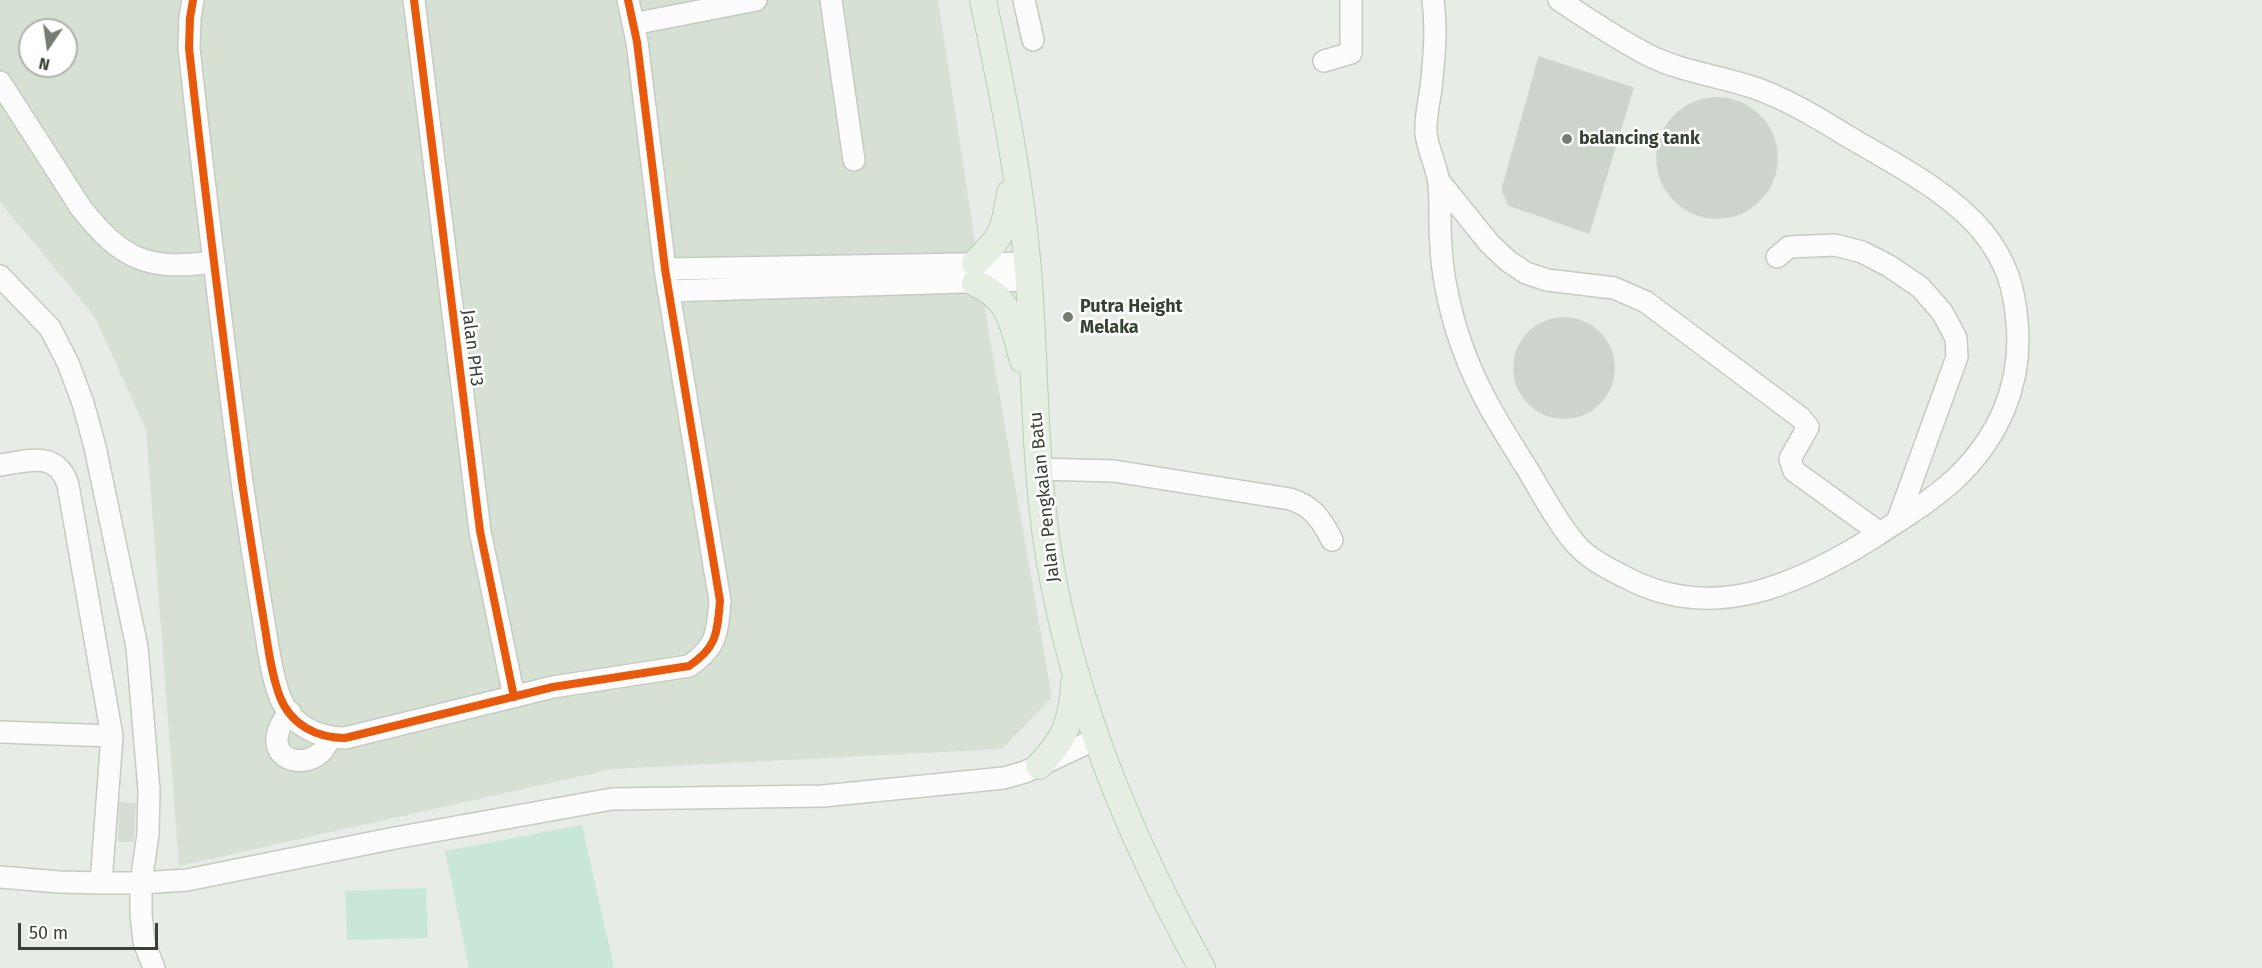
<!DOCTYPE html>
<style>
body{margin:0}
#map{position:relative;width:2262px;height:968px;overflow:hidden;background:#e7ede6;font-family:"Fira Sans",sans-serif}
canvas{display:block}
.north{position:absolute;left:18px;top:18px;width:60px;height:60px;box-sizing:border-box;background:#fff;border:2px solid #afb3ae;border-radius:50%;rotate:193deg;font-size:16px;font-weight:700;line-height:24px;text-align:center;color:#374134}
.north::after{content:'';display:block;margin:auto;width:21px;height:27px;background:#757d72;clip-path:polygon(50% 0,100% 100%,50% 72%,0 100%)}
.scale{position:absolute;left:18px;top:923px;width:140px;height:27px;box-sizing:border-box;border:3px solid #374134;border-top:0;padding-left:8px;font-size:18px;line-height:21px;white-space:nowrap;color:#374134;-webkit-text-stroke:4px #fff;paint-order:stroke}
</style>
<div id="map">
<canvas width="2262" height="968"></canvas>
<div class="north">N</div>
<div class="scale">50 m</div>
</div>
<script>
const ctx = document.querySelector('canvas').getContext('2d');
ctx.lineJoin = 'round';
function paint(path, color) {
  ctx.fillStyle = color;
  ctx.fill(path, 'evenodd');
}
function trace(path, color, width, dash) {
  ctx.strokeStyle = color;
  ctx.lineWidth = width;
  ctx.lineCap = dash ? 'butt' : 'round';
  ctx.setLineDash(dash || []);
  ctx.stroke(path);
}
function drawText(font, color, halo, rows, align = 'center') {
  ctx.font = font + ' "Fira Sans",sans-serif';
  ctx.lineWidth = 5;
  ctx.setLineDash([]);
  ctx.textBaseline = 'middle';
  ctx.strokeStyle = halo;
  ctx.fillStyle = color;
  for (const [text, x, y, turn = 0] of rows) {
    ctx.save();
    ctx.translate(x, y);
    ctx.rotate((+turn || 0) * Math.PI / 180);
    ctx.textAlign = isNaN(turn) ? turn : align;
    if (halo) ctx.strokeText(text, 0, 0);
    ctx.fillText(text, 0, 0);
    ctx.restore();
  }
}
paint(new Path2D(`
 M 0,0 L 938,0 L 991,346 L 1052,697 L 1002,749 L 613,769 L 179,866 L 146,430 L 95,317 L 0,202 ZM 30,30 L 66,30 L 66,66 L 30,66 Z`), '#d6e1d4');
paint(new Path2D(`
 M 582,825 L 614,968 L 469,968 L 445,851 Z
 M 426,888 L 428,938 L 347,940 L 345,891 Z`), '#c8e7d9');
paint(new Path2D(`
 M 119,802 L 136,803 L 134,842 L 118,842 Z`), '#d8dcd6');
const building = new Path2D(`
 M 1539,57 L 1633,88 L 1589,233 L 1509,205 L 1502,190 Z
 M1657 158a60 60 0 1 1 120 0a60 60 0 1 1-120 0Z
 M1514 368a50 50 0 1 1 100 0a50 50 0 1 1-100 0Z`);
paint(building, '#cdd4cc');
trace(building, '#ced5cc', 1.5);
const minor = new Path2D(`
 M 193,0 L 190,18 L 189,48 C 205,193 223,338 242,482 C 249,529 256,575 264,622 C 268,646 271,674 280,697 C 291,725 317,738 345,738 L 553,687 L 689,666 C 717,647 717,634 720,601 L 665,269 L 637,42 L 628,0
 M 414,0 L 480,531 L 514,697
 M 831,0 L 854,160
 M 1024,0 L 1033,40
 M 1433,0 C 1437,30 1434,59 1431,88 C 1429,102 1425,119 1426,133 C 1428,150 1437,167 1439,184 C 1441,205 1439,226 1441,246 C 1442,273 1448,300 1455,325 C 1472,382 1495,418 1526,467 C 1541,491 1556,521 1574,542 C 1587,558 1607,568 1625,577 C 1712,624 1797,585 1874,537 C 1901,519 1930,502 1954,480 C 1999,438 2023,383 2017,322 C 2014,286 2006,261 1983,232 C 1951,193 1897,165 1854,140 C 1821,120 1788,99 1752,87 C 1718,76 1681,71 1650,56 C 1618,40 1588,19 1559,0
 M 633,24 L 756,0
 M 1324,61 L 1351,53 L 1351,0
 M 0,82 L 81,208 C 122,260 148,271 213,262
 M 1439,181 L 1489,243 L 1508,261 L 1526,273 L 1547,280 L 1614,288 L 1646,302 L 1801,418 L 1808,427 L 1790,459 L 1794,471 L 1880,533
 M 1777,257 L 1789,247 L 1835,245 L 1862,252 L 1889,266 L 1920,287 L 1942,312 L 1956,338 L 1957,357 L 1897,522
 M 665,269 L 1027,263
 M 0,276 L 50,328 L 68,363 L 83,403 L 95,447 L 137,647 L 149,790 L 148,834 L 141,883 L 141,914 L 144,942 L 154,968
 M 668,291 L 1029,280
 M 0,465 C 29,461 57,450 68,485 L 112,736 L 101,883
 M 1039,469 L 1114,471 L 1290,499 C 1313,506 1321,519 1332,540
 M 290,712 C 284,720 278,727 277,738 C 275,762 304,766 319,754 C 324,751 327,743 330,738
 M 0,732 L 112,736
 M 0,877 L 59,882 L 101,883 L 141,883 L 187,880 L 395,838 L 612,799 L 823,796 L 1004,778 L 1025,772 L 1096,739`);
const major = new Path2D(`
 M 983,0 C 1003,94 1022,187 1029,283 C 1036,383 1034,485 1054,584 C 1080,719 1135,848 1202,968
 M 975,263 C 1003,236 1004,231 1010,193
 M 975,283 C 1011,298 1013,326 1023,360
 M 1039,766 C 1065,739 1072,721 1074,684`);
trace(minor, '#c5cbc3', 24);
trace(major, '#b8ceb5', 28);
trace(minor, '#fbfcfb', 21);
trace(major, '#e4efe2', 26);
trace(new Path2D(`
 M 193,0 L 190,18 L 189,48 C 205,193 223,338 242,482 C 249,529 256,575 264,622 C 268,646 271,674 280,697 C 291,725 317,738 345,738 L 553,687 L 689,666 C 717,647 717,634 720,601 L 665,269 L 637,42 L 628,0
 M 414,0 L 480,531 L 514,697`), '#e8590c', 8);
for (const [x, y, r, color] of [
 [1567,139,6,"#757d72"],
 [1068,317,6,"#757d72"]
]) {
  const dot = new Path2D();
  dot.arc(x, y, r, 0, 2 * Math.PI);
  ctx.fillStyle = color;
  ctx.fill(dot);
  trace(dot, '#fff', 2);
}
drawText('bold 18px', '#374134', '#fff', [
 ["balancing tank",1579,139],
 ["Putra Height",1080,307],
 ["Melaka",1080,328]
], 'left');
drawText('18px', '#374134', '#fff', [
 ["Jalan PH3",472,348,83],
 ["Jalan Pengkalan Batu",1045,497,-96]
]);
</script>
